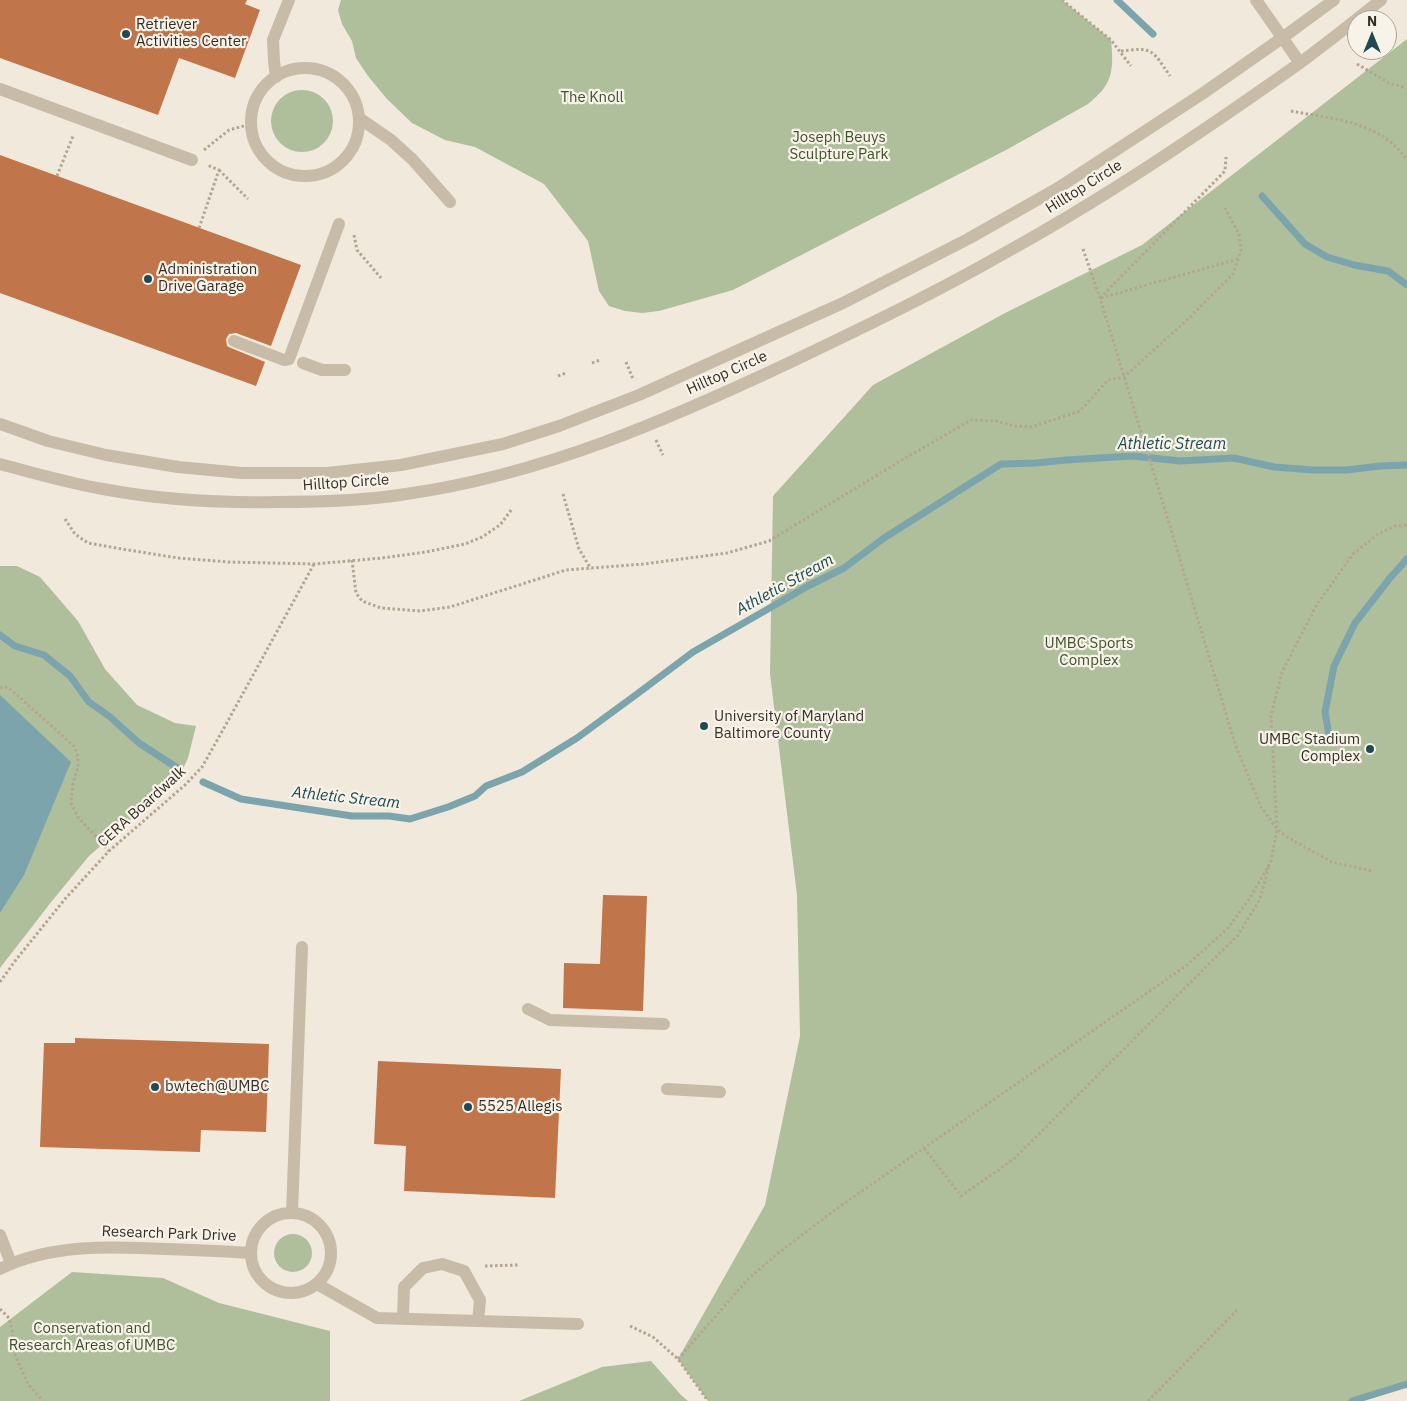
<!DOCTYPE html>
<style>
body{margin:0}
#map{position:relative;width:1407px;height:1401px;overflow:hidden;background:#f1e9db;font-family:"IBM Plex Sans",sans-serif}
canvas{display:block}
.north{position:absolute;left:1347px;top:10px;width:50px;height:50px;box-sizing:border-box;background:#f8f3e8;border:1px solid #aaa49b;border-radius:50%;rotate:0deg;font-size:14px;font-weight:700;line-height:20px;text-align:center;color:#352e28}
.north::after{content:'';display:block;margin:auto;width:18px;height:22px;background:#1f4a55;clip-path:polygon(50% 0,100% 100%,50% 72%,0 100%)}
</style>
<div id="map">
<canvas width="1407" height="1401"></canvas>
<div class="north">N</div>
</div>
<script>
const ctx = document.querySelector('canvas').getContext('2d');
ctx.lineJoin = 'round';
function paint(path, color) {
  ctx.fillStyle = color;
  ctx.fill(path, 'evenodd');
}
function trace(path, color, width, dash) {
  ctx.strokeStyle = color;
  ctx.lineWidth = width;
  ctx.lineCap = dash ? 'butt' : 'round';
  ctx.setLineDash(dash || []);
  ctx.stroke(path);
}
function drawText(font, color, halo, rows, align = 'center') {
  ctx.font = font + ' "IBM Plex Sans",sans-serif';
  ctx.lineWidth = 4.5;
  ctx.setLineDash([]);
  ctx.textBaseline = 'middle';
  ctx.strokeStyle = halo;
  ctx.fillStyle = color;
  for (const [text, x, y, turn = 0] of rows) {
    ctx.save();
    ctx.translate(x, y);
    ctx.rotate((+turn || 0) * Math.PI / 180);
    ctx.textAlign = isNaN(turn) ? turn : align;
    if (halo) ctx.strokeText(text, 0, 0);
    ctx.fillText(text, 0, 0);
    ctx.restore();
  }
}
paint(new Path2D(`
 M 341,0 L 1062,0 L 1111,40 C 1114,71 1113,84 1088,104 L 1008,149 L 733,290 L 659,311 L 642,313 L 625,311 L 609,306 L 599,291 L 588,241 L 544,184 L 475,147 L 445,140 L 412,123 L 387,99 L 368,76 L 356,58 L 352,41 L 342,24 L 338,10 Z
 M 1407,39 L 1407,1381 L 1352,1401 L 708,1401 L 678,1359 L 765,1205 L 800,1036 L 797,895 L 770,674 L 773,496 L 873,385 L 1007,312 L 1142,245 Z
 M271 121a31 31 0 1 1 62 0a31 31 0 1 1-62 0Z
 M 0,566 L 17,566 L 40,577 L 78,621 L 105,669 L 137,705 L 175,723 L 196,726 L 188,758 L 179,777 L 89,856 L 52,901 L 0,968 Z
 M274 1253a19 19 0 1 1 38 0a19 19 0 1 1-38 0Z
 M 72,1272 L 163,1278 L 219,1303 L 330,1331 L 330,1401 L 0,1401 L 0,1327 Z
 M 651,1361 L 681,1395 L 688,1401 L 519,1401 L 602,1367 Z`), '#afbf9c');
paint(new Path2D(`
 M 0,695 L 71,762 L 24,875 L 0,913 Z`), '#7ca4ac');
trace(new Path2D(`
 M 1117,0 L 1153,34
 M 1262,196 L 1305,244 L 1327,257 L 1354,265 L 1388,271 L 1407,285
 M 0,635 L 15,646 L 44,655 L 70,676 L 89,702 L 109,716 L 139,743 L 179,769
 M 1329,735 L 1325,712 L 1334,666 L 1355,623 L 1390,578 L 1407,559
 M 203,782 L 241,799 L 352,816 L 389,816 L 410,819 L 448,807 L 475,796 L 486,786 L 522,772 L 577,738 L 637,694 L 693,652 L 808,586 L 844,568 L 884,538 L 1001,464 L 1036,463 L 1066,460 L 1133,456 L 1180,461 L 1234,458 L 1274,467 L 1313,470 L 1346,470 L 1380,466 L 1407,465
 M 1352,1401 L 1407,1384`), '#7ca4ac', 7);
paint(new Path2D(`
 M 0,0 L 247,0 L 245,4 L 260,10 L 235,78 L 179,58 L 158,115 L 0,58 Z
 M 0,155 L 301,265 L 271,346 L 236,333 L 229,334 L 226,339 L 227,346 L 231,348 L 265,362 L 256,386 L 0,293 Z
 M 603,895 L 647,896 L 643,1011 L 563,1008 L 564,963 L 600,964 Z
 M 75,1038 L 269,1044 L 266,1132 L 201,1130 L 200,1152 L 40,1147 L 44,1043 L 75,1043 Z
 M 378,1061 L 561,1069 L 555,1198 L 404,1191 L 406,1146 L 374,1144 Z`), '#c0754a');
trace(new Path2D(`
 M 1062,0 L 1111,40 L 1131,66
 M 1121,51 C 1154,47 1152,50 1170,76
 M 1357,64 L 1389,83 L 1407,88
 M 1291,111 C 1326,118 1366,120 1394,145 C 1398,149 1403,154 1407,159
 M 204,150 L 229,130 L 251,124
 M 219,170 L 248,199
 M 57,176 L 73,136
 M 199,228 L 219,170 L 207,165
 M 354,235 L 357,250 L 381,278
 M 1083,249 L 1100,298 L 1169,523 L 1235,744 L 1261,807 L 1277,829 L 1287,837 L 1332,862 L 1372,871
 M 1100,298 L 1225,171 L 1226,157
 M 1101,298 L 1238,259
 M 626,362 L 633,379
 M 592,363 L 600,360
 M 558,376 L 566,373
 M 656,440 L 663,455
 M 563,494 L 579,549 L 591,569
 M 65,519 L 75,534 L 88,543 L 122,549 L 178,558 L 229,562 L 314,564 L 382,558 L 426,552 L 465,544 L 482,537 L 500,525 L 512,509
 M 352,560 L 356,593 L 362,601 L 381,608 L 420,611 L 450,607 L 566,570 L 644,564 L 727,553 L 769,541 L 902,460 L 971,420 L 996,421 L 1015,426 L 1032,427 L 1080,411 L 1108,380 L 1124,377 L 1187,320 L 1233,274 L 1241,250 L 1239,234 L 1225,208
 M 0,688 L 8,687 L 74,746 L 78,757 L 78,767 L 73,784 L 71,803 L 78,817 L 109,851
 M 0,982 L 15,961 L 65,899 L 109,851 L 185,785 L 202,767 L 224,728 L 314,564
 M 924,1148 L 961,1196 L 1014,1159 L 1238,935 L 1260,899 L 1269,866
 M 485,1266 L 518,1265
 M 0,1309 L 9,1318 L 13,1334 L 11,1346 L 28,1384 L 43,1401
 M 630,1326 L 653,1337 L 678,1359 L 708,1401
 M 678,1359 L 749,1278 L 777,1254 L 839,1207 L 1170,977 L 1187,965 L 1228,928 L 1250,898 L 1271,861 L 1277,829 L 1271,716 L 1282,672 L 1316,606 L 1353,554 L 1378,534 L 1395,526 L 1407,525
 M 1148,1401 L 1237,1310`), '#b4a592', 3, [2.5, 2.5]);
trace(new Path2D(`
 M 1256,0 L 1300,63
 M251 122a54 54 0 1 1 108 0a54 54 0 1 1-108 0Z
 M 276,77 L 274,61 L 273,40 L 289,0
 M 0,89 L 192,160
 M 359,118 L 391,140 L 413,160 L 450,202
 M 234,341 L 284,360 L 289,359 L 339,224
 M 303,363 L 322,370 L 345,370
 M 0,424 L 48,441 L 106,455 L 178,467 L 242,473 L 327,473 L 401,465 L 503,444 L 559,426 L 639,395 L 843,303 L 968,239 L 1058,188 L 1202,94 L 1282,38 L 1334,0
 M 0,464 C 34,473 68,483 103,489 C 161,500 219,503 277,502 C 320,502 364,501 406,494 C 542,475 670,419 793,361 C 864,327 935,293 1003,254 C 1105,198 1202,132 1297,65 C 1326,44 1353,22 1381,0
 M 528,1009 L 550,1020 L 664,1024
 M 667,1089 L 720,1092
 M 292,1213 L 302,947
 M251 1253a40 40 0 1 1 80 0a40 40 0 1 1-80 0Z
 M 0,1235 L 11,1263
 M 0,1269 C 49,1244 112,1246 166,1249 C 194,1250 222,1251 250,1253
 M 317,1284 L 377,1318 L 578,1324
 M 403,1318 L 404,1287 L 423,1268 L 442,1264 L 464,1271 L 480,1300 L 478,1321`), '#c8bba8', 12);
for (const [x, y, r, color] of [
 [126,34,5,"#1f4a55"],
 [148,279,5,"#1f4a55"],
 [704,726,5,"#1f4a55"],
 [1370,749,5,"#1f4a55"],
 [155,1087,5,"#1f4a55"],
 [468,1107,5,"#1f4a55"]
]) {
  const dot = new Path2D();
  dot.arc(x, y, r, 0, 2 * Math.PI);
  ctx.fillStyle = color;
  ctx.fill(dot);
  trace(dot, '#f8f3e8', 2);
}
drawText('15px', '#352e28', '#f8f3e8', [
 ["Retriever",136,25],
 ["Activities Center",136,42],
 ["Administration",158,270],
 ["Drive Garage",158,287],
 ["University of Maryland",714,717],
 ["Baltimore County",714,734],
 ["UMBC Stadium",1360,740,"right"],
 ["Complex",1360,757,"right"],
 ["bwtech@UMBC",165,1087],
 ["5525 Allegis",478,1107]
], 'left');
drawText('15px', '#40522d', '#f8f3e8', [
 ["The Knoll",592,98],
 ["Joseph Beuys",839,138],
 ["Sculpture Park",839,155],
 ["UMBC Sports",1089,644],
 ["Complex",1089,661],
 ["Conservation and",92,1329],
 ["Research Areas of UMBC",92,1346]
]);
drawText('15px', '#352e28', '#f8f3e8', [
 ["Hilltop Circle",1084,187,-32],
 ["Hilltop Circle",727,373,-24],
 ["Hilltop Circle",346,483,-4],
 ["CERA Boardwalk",142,807,-42],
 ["Research Park Drive",169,1234,2]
]);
drawText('italic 16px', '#1f4a55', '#f8f3e8', [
 ["Athletic Stream",1172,444],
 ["Athletic Stream",785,585,-29],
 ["Athletic Stream",346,798,6]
]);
</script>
